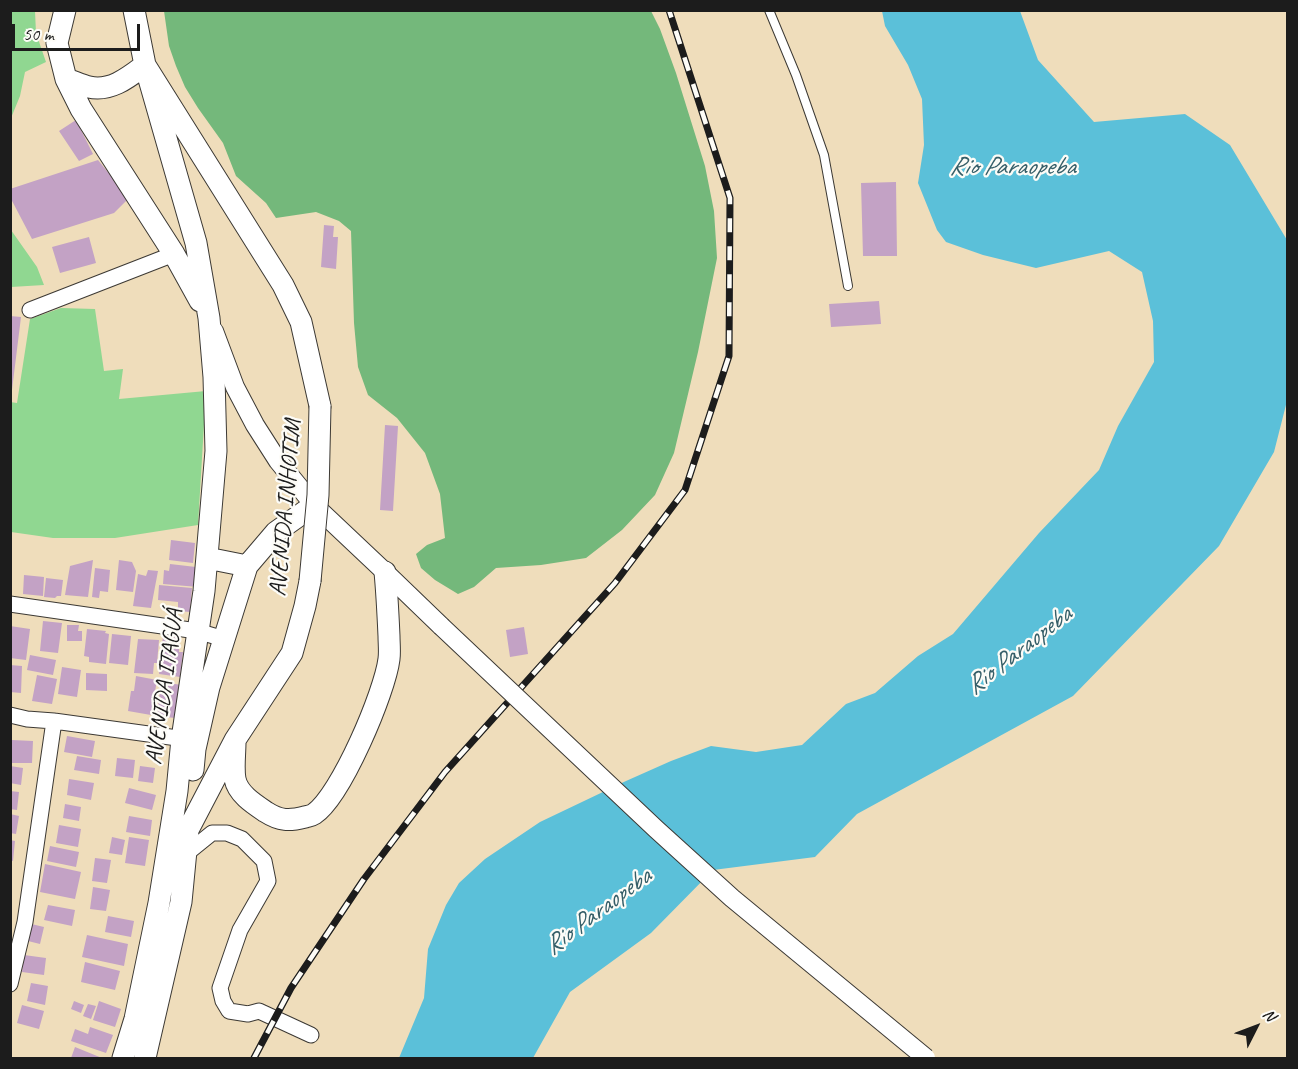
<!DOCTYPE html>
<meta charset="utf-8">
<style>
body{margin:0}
#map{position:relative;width:1298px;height:1069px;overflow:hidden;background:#efddbb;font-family:Caveat,sans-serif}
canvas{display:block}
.frame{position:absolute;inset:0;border:12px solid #1c1c1c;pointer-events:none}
.north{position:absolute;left:1226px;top:997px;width:60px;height:60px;-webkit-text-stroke:4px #fdfcf7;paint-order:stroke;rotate:48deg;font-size:16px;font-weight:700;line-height:24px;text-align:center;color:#1c1c1c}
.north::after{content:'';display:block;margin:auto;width:21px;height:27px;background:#1c1c1c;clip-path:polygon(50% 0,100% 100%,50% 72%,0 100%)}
.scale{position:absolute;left:12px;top:24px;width:128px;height:27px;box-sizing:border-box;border:3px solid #1c1c1c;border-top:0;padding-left:8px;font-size:18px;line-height:21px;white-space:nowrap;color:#1c1c1c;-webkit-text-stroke:4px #fdfcf7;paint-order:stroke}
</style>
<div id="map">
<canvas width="1298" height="1069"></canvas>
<div class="frame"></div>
<div class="north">N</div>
<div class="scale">50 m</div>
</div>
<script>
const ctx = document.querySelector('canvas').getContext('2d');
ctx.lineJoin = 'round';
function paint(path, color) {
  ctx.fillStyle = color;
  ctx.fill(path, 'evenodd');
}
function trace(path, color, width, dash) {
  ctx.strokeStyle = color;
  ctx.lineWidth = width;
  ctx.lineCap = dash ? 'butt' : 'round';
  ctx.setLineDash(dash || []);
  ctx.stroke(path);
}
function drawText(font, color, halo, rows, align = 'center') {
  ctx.font = font + ' Caveat,sans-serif';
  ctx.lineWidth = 4.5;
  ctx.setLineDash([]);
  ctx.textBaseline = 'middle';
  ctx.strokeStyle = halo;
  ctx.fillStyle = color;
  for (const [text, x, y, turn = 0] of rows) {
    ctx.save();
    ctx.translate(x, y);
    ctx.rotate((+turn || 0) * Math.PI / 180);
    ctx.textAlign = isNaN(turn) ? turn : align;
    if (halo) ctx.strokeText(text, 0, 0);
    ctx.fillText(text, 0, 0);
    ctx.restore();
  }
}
paint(new Path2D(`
 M 11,10 L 35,11 L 36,33 L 46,62 L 25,72 L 20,96 L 11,118 Z
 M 11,230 L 37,267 L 44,285 L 11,287 Z
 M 61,308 L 95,309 L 104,371 L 123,369 L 119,399 L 206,391 L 198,525 L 115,538 L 53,538 L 11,532 L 10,402 L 17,403 L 30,319 Z`), '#90d791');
paint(new Path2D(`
 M 164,11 L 651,11 L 660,29 L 676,73 L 705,166 L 714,211 L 717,258 L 698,352 L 674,453 L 655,495 L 622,530 L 586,558 L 541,565 L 496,568 L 474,587 L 458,594 L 435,580 L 421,568 L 416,554 L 427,545 L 445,538 L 440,494 L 425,453 L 397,418 L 368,395 L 358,367 L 354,323 L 351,231 L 339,221 L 316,212 L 276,218 L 266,203 L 236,176 L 223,143 L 198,108 L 185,87 L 176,66 L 169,46 Z`), '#74b87b');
paint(new Path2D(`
 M 882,11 L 1020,11 L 1038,60 L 1094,122 L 1185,114 L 1230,145 L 1287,240 L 1288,397 L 1274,452 L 1219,546 L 1073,696 L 857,814 L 815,857 L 713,870 L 651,933 L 570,992 L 533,1058 L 399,1058 L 424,998 L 428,949 L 446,905 L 459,883 L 485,859 L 540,822 L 626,781 L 671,761 L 711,746 L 756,752 L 802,745 L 846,704 L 875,693 L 918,656 L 953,634 L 1039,533 L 1099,470 L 1118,426 L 1154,362 L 1153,321 L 1142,272 L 1109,251 L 1036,268 L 983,255 L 946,242 L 937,230 L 918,183 L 924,145 L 922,99 L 908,65 L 885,26 Z`), '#5bc0d9');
paint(new Path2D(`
 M 76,120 L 93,154 L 79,161 L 59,131 Z
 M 98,160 L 129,198 L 114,213 L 32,239 L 10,197 L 10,189 Z
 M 896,182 L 897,256 L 863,256 L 861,183 Z
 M 324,225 L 334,226 L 333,237 L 338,237 L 336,269 L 321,267 Z
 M 89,237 L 96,263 L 60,273 L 52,247 Z
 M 879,301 L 881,324 L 831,327 L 829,304 Z
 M 10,316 L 21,317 L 12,390 L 10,390 Z
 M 385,425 L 398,426 L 393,511 L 380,510 Z
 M 171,540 L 195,543 L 193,563 L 169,560 Z
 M 93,560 L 88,597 L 65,595 L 70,566 Z
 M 119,560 L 132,562 L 136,571 L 133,592 L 116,590 Z
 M 170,564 L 196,567 L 198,587 L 163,584 L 164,570 L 169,571 Z
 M 95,568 L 110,570 L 108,592 L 100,591 L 99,598 L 92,597 Z
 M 148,570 L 158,571 L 151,608 L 133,606 L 138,574 L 146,576 Z
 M 24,575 L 44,577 L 43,596 L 23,594 Z
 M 46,578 L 63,580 L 61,596 L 57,596 L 55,598 L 44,597 Z
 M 159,585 L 192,588 L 190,612 L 178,611 L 178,602 L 158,600 Z
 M 43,621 L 62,623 L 58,653 L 40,651 Z
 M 67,625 L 79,625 L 78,631 L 82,631 L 82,641 L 67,641 Z
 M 10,626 L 30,629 L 26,660 L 10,658 Z
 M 524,627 L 528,654 L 510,657 L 506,630 Z
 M 87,629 L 106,631 L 105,633 L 109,634 L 106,664 L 89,662 L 89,657 L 84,656 Z
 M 112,634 L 131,636 L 128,665 L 109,663 Z
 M 163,636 L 180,638 L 179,652 L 183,652 L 180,677 L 159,674 Z
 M 138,639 L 159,640 L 157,663 L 154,663 L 153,674 L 134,673 Z
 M 30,655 L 56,660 L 53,675 L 27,670 Z
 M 10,665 L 22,666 L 21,693 L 10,692 Z
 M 62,667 L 81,670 L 77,697 L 58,694 Z
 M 86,673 L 107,674 L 107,691 L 86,690 Z
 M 37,675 L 57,679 L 52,704 L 32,701 Z
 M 136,676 L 157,680 L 151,715 L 128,711 L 131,691 L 134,691 Z
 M 161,682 L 182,685 L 184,719 L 157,716 Z
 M 67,736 L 95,741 L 92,757 L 64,752 Z
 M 12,740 L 33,741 L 32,763 L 12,763 Z
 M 77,756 L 101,760 L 99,774 L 74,770 Z
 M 117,758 L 135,760 L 133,778 L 115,776 Z
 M 10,766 L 23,768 L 21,785 L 10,783 Z
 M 140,766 L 155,768 L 153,783 L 138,781 Z
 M 69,779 L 94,783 L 91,800 L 67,795 Z
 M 129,788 L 156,795 L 152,810 L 125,803 Z
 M 10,791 L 19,792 L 17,810 L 10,809 Z
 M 65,804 L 81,807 L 79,821 L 63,818 Z
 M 10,814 L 19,816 L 16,834 L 10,833 Z
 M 129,816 L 152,820 L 150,836 L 126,832 Z
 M 59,825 L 81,829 L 78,847 L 56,843 Z
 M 112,837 L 125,840 L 122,855 L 109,853 Z
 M 129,837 L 149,840 L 145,866 L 125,863 Z
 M 10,840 L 15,841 L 13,861 L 10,860 Z
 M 50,846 L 79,852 L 76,867 L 47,861 Z
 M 95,858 L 111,860 L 107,883 L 92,881 Z
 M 45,864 L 81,872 L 75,899 L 40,892 Z
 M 93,887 L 110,890 L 106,911 L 90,909 Z
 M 48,905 L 75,910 L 72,926 L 44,920 Z
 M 108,916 L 134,921 L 131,937 L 105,932 Z
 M 27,923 L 44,927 L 40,944 L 24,940 Z
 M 87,935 L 128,944 L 124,966 L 82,957 Z
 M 24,955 L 46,958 L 44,975 L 22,972 Z
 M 85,962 L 120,971 L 115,990 L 81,982 Z
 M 31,983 L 48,986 L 45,1005 L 27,1001 Z
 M 74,1001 L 84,1005 L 81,1013 L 71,1009 Z
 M 99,1001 L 121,1009 L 115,1027 L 93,1020 Z
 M 88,1004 L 96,1006 L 91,1019 L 83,1016 Z
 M 22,1005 L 44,1011 L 39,1029 L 17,1023 Z
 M 90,1027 L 113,1035 L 106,1053 L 71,1041 L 75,1029 L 88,1034 Z
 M 75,1047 L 102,1058 L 71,1058 Z`), '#c3a2c5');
const service = new Path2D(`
 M 769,10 L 796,75 L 824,155 L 848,286`);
const minor = new Path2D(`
 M 30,310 L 174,254
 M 10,604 L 197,631 L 224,639
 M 10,715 L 27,719 L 54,721 L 192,740
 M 186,854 L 212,833 L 227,833 L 242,839 L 264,861 L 268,881 L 240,930 L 220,988 L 223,1001 L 229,1011 L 248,1014 L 259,1011 L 311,1035
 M 10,984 L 25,922 L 54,721`);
const tertiary = new Path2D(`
 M 214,331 L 235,387 L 255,425 L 278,461 L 314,505 L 385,572 L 441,626`);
const secondary = new Path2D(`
 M 65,10 L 57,43 L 66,79 L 81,109 L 174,254 L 200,301
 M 134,10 L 145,65 L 283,285 L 301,322 L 320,406
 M 66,79 C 73,81 81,85 89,87 C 111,92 129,77 145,65
 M 207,558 L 247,566
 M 235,742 C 235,754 233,768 235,779 C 238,794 254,804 266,812 C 280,821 289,821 305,817 C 308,816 311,816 314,814 C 341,796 385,692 389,659 C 390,652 389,643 389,636 C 388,614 387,593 385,572
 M 193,770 L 195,749 L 209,687 L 247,566 L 276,532 L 314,505
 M 123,1058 L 135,1019 L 159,903 L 177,791 L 182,739 L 204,591 L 216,451 L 214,377 L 209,318 L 196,243 L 145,65
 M 145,1058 L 181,902 L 188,830 L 235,740 L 292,653 L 305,606 L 310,581`);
trace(service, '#3c3934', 10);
trace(minor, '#3c3934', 17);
trace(tertiary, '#3c3934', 20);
trace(secondary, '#3c3934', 23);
trace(service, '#fff', 8);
trace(minor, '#fff', 15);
trace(tertiary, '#fff', 18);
trace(secondary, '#fff', 21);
const rail = new Path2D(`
 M 254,1058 L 291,988 L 364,879 L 445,772 L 615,583 L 685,490 L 729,356 L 730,198 L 669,10`);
trace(rail, '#1c1c1c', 7);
trace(rail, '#fdfcf7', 4.5, [14]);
const tertiaryBridge = new Path2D(`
 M 441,626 L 656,829 L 732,898 L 926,1058`);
const secondaryBridge = new Path2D(`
 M 310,581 L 318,495 L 320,406`);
trace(tertiaryBridge, '#3c3934', 20, []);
trace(secondaryBridge, '#3c3934', 23, []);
trace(tertiaryBridge, '#fff', 18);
trace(secondaryBridge, '#fff', 21);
drawText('24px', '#1c1c1c', '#fdfcf7', [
 ["AVENIDA INHOTIM",286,508,-85],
 ["AVENIDA ITAGUÁ",165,687,-82]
]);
drawText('italic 26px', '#355e68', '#fdfcf7', [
 ["Rio Paraopeba",1012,167],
 ["Rio Paraopeba",1019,651,-38],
 ["Rio Paraopeba",598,912,-37]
]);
</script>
